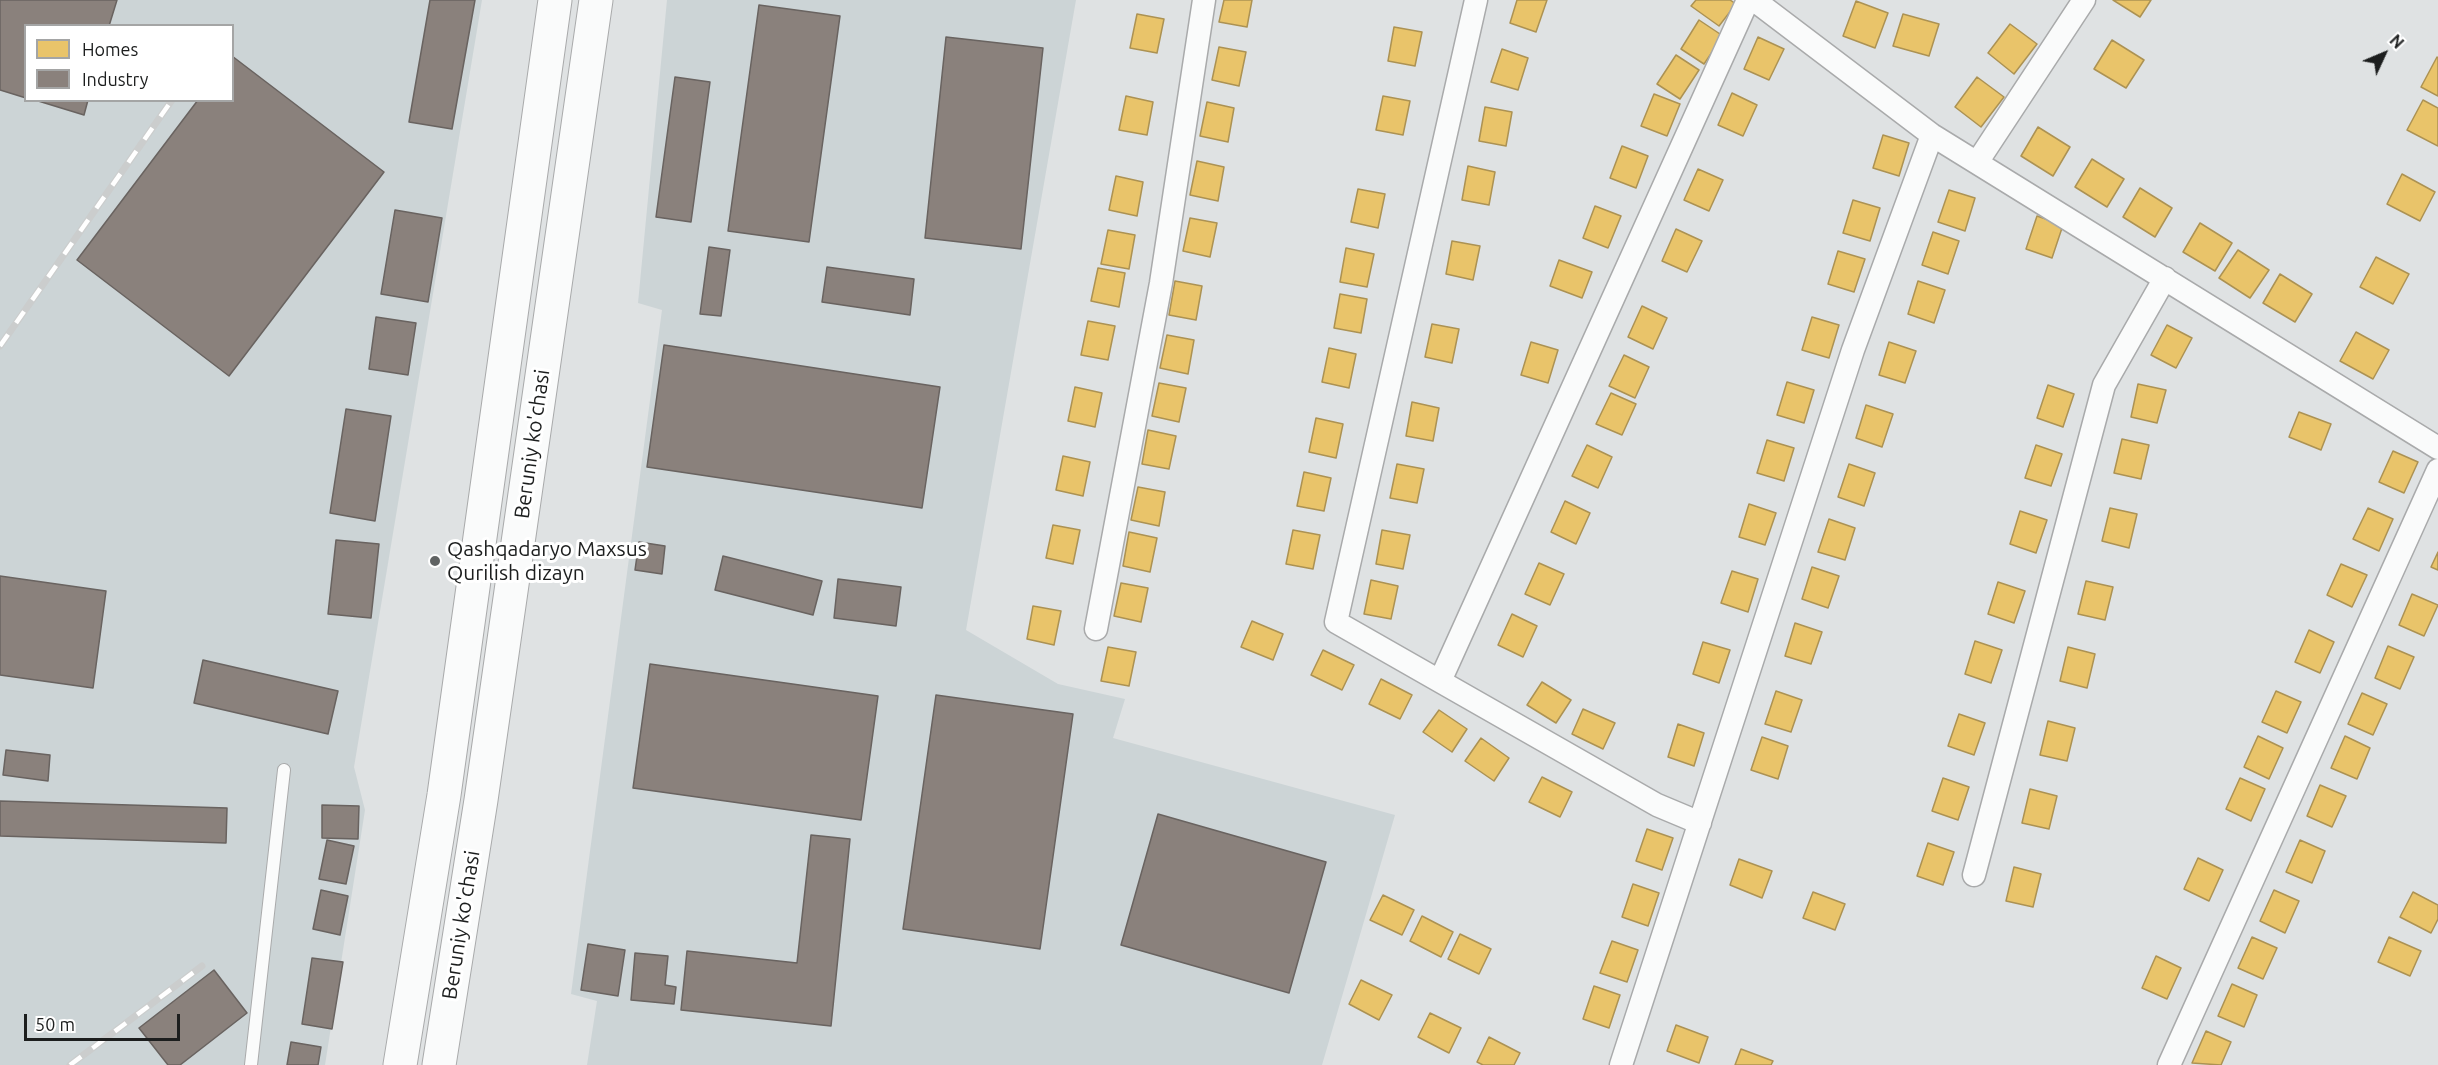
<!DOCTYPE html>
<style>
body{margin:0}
#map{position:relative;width:2438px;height:1065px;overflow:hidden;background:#dfe2e3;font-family:Ubuntu,sans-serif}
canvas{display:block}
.legend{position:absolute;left:24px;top:24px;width:210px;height:78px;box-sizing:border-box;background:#fff;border:2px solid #a4a5a5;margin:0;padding:8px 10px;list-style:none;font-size:18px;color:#1c1e1e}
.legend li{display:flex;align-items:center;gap:12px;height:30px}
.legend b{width:30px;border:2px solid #a4a5a5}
.north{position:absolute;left:2354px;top:24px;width:60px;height:60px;-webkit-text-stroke:4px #fff;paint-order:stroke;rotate:46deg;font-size:16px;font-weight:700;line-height:24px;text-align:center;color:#1c1e1e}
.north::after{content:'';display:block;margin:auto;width:21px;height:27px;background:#1c1e1e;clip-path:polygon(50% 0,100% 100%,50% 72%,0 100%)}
.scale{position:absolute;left:24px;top:1014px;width:156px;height:27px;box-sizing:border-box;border:3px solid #1c1e1e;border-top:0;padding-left:8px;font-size:18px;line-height:21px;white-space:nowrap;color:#1c1e1e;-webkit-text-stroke:4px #fff;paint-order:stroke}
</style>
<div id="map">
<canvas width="2438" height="1065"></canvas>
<ul class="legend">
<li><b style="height:16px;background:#e9c46a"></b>Homes</li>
<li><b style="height:16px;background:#8a817c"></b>Industry</li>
</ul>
<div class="north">N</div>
<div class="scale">50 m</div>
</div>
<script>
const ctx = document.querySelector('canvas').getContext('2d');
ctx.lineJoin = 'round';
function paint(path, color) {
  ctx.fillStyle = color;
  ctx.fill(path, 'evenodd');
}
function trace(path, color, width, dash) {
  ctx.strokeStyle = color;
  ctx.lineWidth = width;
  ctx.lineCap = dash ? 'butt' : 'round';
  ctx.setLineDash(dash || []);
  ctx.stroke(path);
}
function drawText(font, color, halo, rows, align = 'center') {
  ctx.font = font + ' Ubuntu,sans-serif';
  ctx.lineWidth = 6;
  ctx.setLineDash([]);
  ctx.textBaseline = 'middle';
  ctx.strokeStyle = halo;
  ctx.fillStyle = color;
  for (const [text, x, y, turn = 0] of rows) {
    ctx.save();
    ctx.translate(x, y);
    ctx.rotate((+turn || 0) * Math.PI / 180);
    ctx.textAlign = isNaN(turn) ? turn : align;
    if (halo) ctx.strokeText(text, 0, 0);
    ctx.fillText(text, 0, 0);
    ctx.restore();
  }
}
paint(new Path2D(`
 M 0,0 L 482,0 L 354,767 L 365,810 L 325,1065 L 0,1065 ZM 26,26 L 232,26 L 232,100 L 26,100 Z
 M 667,0 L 1076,0 L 966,630 L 1058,684 L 1125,699 L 1113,738 L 1395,815 L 1322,1065 L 587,1065 L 597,1001 L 571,994 L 662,310 L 638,303 Z`), '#ccd4d6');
const homes = new Path2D(`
 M 1224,0 L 1252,0 L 1247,27 L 1219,22 Z
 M 1517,0 L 1547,0 L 1536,32 L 1510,23 Z
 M 1696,0 L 1730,0 L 1736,4 L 1719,26 L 1691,6 Z
 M 2113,0 L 2151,0 L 2140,17 Z
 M 1856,1 L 1888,13 L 1875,48 L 1843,36 Z
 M 1137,14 L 1164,19 L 1157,53 L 1130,48 Z
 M 1903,14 L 1939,24 L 1929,56 L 1893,46 Z
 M 1699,20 L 1723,36 L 1704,64 L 1681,49 Z
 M 2010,24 L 2037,44 L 2014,74 L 1988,53 Z
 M 1394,27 L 1422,32 L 1415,66 L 1388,61 Z
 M 1758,37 L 1784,49 L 1769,80 L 1744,69 Z
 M 2112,40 L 2144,60 L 2126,88 L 2094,69 Z
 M 1219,47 L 1246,52 L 1239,86 L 1212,80 Z
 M 1502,49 L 1528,58 L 1518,90 L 1491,82 Z
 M 1676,55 L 1699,70 L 1680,99 L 1657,84 Z
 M 2437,57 L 2438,58 L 2438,96 L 2421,87 Z
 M 1977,77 L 2004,97 L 1981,127 L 1955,107 Z
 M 1732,93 L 1757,105 L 1743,136 L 1718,125 Z
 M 1654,94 L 1680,104 L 1667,136 L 1641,126 Z
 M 1126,96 L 1153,102 L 1147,135 L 1119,130 Z
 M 1383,96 L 1410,101 L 1403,135 L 1376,130 Z
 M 2423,100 L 2438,108 L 2438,146 L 2407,130 Z
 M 1207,102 L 1234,108 L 1228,142 L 1200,136 Z
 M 1485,107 L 1512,112 L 1506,146 L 1479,141 Z
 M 2038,127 L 2070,147 L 2053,176 L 2021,156 Z
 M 1883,135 L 1909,143 L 1899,176 L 1873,168 Z
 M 1622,146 L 1648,156 L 1636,188 L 1610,178 Z
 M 2092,159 L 2124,179 L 2107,207 L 2075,187 Z
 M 1197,161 L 1224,167 L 1218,201 L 1190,195 Z
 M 1468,166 L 1495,172 L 1489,205 L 1462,200 Z
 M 1698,169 L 1723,180 L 1709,211 L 1684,200 Z
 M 2402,174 L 2435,192 L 2420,221 L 2387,204 Z
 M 1116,176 L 1143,182 L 1137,216 L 1109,210 Z
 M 2140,188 L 2172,208 L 2155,237 L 2123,217 Z
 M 1358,189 L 1385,194 L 1378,228 L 1351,222 Z
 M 1949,190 L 1975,198 L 1965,231 L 1938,222 Z
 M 1853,200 L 1880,208 L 1870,241 L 1843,233 Z
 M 1595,206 L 1621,216 L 1608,248 L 1583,238 Z
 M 2037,216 L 2063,225 L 2052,258 L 2026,249 Z
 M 1190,218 L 1217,223 L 1210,257 L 1183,251 Z
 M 2200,223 L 2232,243 L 2215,271 L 2183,252 Z
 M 1676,229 L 1702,241 L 1687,272 L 1662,261 Z
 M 1108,230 L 1135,235 L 1129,269 L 1101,264 Z
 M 1933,232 L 1959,241 L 1948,274 L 1922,265 Z
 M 1452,241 L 1480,246 L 1473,280 L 1446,274 Z
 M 1346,248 L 1374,254 L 1367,287 L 1340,282 Z
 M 2238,250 L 2269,270 L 2250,298 L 2219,278 Z
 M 1838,251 L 1865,259 L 1854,292 L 1828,284 Z
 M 2376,257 L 2409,274 L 2393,304 L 2360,287 Z
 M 1559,260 L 1592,272 L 1582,298 L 1550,286 Z
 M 1098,268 L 1125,273 L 1119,307 L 1091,301 Z
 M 2280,274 L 2312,294 L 2295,322 L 2263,303 Z
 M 1175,281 L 1202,286 L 1196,320 L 1169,315 Z
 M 1918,281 L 1945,290 L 1934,323 L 1908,314 Z
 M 1340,294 L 1367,299 L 1361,333 L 1334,328 Z
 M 1642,306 L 1667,318 L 1653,349 L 1628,337 Z
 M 1812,317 L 1839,325 L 1829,358 L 1802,350 Z
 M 1088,321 L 1115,326 L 1108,360 L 1081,355 Z
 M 1432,324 L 1459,329 L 1452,363 L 1425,357 Z
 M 2167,325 L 2192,338 L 2176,368 L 2151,355 Z
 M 2356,332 L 2389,350 L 2373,379 L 2340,361 Z
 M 1167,335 L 1194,340 L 1188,374 L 1160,368 Z
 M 1531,342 L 1558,350 L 1548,383 L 1521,375 Z
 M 1889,342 L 1916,351 L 1905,383 L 1879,375 Z
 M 1329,348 L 1356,354 L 1349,388 L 1322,382 Z
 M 1624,355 L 1649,367 L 1635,398 L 1609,386 Z
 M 1787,382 L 1814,390 L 1804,423 L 1777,415 Z
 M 1159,383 L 1186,388 L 1179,422 L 1152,416 Z
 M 2138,384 L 2166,390 L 2157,423 L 2131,417 Z
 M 2048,385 L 2074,394 L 2063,427 L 2037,418 Z
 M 1075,387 L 1102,393 L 1095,427 L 1068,421 Z
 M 1611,393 L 1636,404 L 1622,435 L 1596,424 Z
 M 1412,402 L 1439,408 L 1433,441 L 1406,436 Z
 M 1866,405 L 1893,414 L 1882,447 L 1856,438 Z
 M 2299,412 L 2331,424 L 2321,450 L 2289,437 Z
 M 1316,418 L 1343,424 L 1336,458 L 1309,452 Z
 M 1148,430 L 1176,436 L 1169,469 L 1142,464 Z
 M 2122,439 L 2149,445 L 2141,479 L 2114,473 Z
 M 1767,440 L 1794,448 L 1784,481 L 1757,473 Z
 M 1587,445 L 1612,457 L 1598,488 L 1572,476 Z
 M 2036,445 L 2062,454 L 2051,486 L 2025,478 Z
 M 2393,451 L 2418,462 L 2404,493 L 2379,482 Z
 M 1063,456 L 1090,462 L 1083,496 L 1056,490 Z
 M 1397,464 L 1424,469 L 1417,503 L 1390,498 Z
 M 1849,464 L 1875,473 L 1864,506 L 1838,497 Z
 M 1304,472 L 1331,478 L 1324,511 L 1297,506 Z
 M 1138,487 L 1165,492 L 1159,526 L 1131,520 Z
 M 1565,501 L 1590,513 L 1576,544 L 1551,532 Z
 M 1749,504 L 1776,513 L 1765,545 L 1739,537 Z
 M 2110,508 L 2137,514 L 2129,548 L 2102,541 Z
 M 2368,508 L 2393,519 L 2379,551 L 2353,539 Z
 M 2020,511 L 2047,520 L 2036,553 L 2010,544 Z
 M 1829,519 L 1855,528 L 1845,560 L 1818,552 Z
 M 1053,525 L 1080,530 L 1073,564 L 1046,558 Z
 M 1293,530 L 1320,535 L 1313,569 L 1286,564 Z
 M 1382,530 L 1410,535 L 1403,569 L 1376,564 Z
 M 1129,532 L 1157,538 L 1150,572 L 1123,566 Z
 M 2438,552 L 2438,570 L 2431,567 Z
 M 1539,563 L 1564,574 L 1550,605 L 1525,594 Z
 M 2341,564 L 2367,575 L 2352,607 L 2327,595 Z
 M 1812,567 L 1839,576 L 1828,608 L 1802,599 Z
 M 1732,571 L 1758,579 L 1748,612 L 1721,603 Z
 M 1371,580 L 1398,586 L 1391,619 L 1364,614 Z
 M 2086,581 L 2113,587 L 2105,620 L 2078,614 Z
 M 1998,582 L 2025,591 L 2014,623 L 1988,614 Z
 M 1121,583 L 1148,588 L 1141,622 L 1114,616 Z
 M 2412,594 L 2438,605 L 2424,636 L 2399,625 Z
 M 1033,606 L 1061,611 L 1054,645 L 1027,639 Z
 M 1512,614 L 1537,626 L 1523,657 L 1498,645 Z
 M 1252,621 L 1283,634 L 1273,660 L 1241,647 Z
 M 1795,623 L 1822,632 L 1811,664 L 1785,656 Z
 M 2309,630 L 2334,642 L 2320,673 L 2295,662 Z
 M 1975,641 L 2002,650 L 1991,683 L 1965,674 Z
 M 1703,642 L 1730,650 L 1719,683 L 1693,674 Z
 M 2388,646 L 2414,657 L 2400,689 L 2375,678 Z
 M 1108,647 L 1136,652 L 1129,686 L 1101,681 Z
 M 2068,647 L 2095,654 L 2087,688 L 2060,681 Z
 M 1323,650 L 1354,665 L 1342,690 L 1311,675 Z
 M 1381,679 L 1412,695 L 1400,719 L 1369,704 Z
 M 1542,682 L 1571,700 L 1556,723 L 1527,705 Z
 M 1776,691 L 1802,700 L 1791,732 L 1765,724 Z
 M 2276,691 L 2301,702 L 2287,733 L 2262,722 Z
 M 2362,693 L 2387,704 L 2373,735 L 2348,724 Z
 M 1583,709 L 1615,723 L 1603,749 L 1572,734 Z
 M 1439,710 L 1467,729 L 1452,752 L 1423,732 Z
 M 1959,714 L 1985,723 L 1974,755 L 1948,746 Z
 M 2048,721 L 2075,728 L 2067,761 L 2040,755 Z
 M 1678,724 L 1704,733 L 1694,766 L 1668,757 Z
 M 2258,736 L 2283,748 L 2269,779 L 2244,767 Z
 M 2345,736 L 2370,748 L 2357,779 L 2331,768 Z
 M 1762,737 L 1788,746 L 1778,779 L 1751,770 Z
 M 1481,738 L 1509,758 L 1494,781 L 1465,761 Z
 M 1542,777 L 1572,792 L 1560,817 L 1529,802 Z
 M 1943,778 L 1969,787 L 1958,820 L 1932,811 Z
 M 2240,778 L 2265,789 L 2251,821 L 2226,809 Z
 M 2320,785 L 2346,796 L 2332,827 L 2307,816 Z
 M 2030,789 L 2057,796 L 2049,829 L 2022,823 Z
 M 1647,829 L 1673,838 L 1662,870 L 1636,861 Z
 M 2300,840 L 2325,851 L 2312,883 L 2286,872 Z
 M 1928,843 L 1954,852 L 1943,885 L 1917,876 Z
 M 2198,858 L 2223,870 L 2209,901 L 2184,889 Z
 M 1739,859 L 1772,871 L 1762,898 L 1730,885 Z
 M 2014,867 L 2041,874 L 2033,907 L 2006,901 Z
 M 1633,884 L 1659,893 L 1648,926 L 1622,917 Z
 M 2274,890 L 2299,901 L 2285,933 L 2260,921 Z
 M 1813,892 L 1845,904 L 1835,930 L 1803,918 Z
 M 2413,892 L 2438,905 L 2438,919 L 2431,933 L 2400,917 Z
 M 1383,895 L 1414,910 L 1402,935 L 1370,920 Z
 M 1422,916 L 1453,932 L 1441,957 L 1410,941 Z
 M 1460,934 L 1491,949 L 1479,974 L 1448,959 Z
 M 2252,937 L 2277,948 L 2263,979 L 2238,968 Z
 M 2389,937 L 2421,951 L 2410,976 L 2378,962 Z
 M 1612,941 L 1638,950 L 1627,982 L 1600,973 Z
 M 2156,956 L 2181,968 L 2167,999 L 2142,988 Z
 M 1361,980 L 1392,995 L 1379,1020 L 1349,1004 Z
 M 2232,984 L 2257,995 L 2244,1027 L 2218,1016 Z
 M 1594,986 L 1620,995 L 1609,1028 L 1583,1019 Z
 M 1430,1013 L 1461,1028 L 1449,1053 L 1418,1037 Z
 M 1676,1025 L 1708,1037 L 1699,1063 L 1667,1051 Z
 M 2206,1031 L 2231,1042 L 2221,1065 L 2192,1063 Z
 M 1489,1037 L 1520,1053 L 1514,1065 L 1483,1065 L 1477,1062 Z
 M 1741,1049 L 1773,1061 L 1771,1065 L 1735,1065 Z`);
paint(homes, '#e9c46a');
trace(homes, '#ac9253', 1.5);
const industry = new Path2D(`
 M 0,0 L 117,0 L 109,26 L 26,26 L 26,98 L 0,90 Z
 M 430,0 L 475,0 L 452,129 L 409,122 Z
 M 759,5 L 840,16 L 809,242 L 728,231 Z
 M 946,37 L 1043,48 L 1021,249 L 925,238 Z
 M 232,56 L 384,172 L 229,376 L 77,260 L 198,100 L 232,100 Z
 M 675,77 L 710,82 L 691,222 L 656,217 Z
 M 35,100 L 88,100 L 84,115 Z
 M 395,210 L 442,218 L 428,302 L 381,294 Z
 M 709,247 L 730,250 L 721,316 L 700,314 Z
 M 827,267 L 914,279 L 910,315 L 822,302 Z
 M 376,317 L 416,323 L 408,375 L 369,369 Z
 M 664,345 L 940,387 L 922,508 L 647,467 Z
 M 346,409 L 391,416 L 375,521 L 330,513 Z
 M 336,540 L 379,544 L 371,618 L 328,614 Z
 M 639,542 L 665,546 L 662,574 L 635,570 Z
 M 723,556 L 822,581 L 813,615 L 715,590 Z
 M 0,576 L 106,591 L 93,688 L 0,675 Z
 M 838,579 L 901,587 L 896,626 L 834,618 Z
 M 203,660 L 338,691 L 328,734 L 194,703 Z
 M 650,664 L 878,696 L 861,820 L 633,788 Z
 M 936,695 L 1073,714 L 1040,949 L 903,929 Z
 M 6,750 L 50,755 L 48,781 L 3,775 Z
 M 0,801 L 227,808 L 226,843 L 0,836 Z
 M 322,805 L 359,806 L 358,839 L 322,838 Z
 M 1158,814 L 1326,862 L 1289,993 L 1121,945 Z
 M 811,835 L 850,839 L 831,1026 L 681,1010 L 687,951 L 797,963 Z
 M 327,840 L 354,846 L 346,884 L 319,879 Z
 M 321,890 L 348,896 L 340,935 L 313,929 Z
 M 588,944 L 625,950 L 618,996 L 581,990 Z
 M 635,953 L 668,956 L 665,985 L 676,987 L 674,1004 L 631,1000 Z
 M 312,958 L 343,962 L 332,1029 L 302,1024 Z
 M 214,970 L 247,1013 L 180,1065 L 168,1065 L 139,1028 Z
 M 291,1042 L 321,1047 L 318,1065 L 287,1065 Z`);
paint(industry, '#8a817c');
trace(industry, '#696360', 1.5);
const lane = new Path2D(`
 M 251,1065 L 284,770`);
const street = new Path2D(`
 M 1476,0 L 1336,622 L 1657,805 L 1700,823
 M 1754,0 L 1932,135 L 2438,448
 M 1978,161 L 2084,0
 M 1096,629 L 1161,283 L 1204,0
 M 1440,681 L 1748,0
 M 1974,875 L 2104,385 L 2165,278
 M 1621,1065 L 1853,350 L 1932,135
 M 2169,1065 L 2438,470`);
const secondary = new Path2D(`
 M 400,1065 L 444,795 L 555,0
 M 439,1065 L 481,800 L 596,0`);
trace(lane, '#a9aaab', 14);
trace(street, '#a9aaab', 25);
trace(secondary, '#a9aaab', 35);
trace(lane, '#fafbfb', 12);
trace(street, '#fafbfb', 22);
trace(secondary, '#fafbfb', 33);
const rail = new Path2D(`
 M 0,346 L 172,100
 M 70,1065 L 202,966`);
trace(rail, '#cbcdcd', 7);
trace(rail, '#fff', 4.5, [14]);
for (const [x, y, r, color] of [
 [435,561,6,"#606363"]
]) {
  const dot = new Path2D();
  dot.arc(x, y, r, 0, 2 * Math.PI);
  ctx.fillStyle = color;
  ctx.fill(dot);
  trace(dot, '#fff', 2);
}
drawText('21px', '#1c1e1e', '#fff', [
 ["Beruniy ko'chasi",532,444,-82],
 ["Beruniy ko'chasi",461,925,-81]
]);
drawText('21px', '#1c1e1e', '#fff', [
 ["Qashqadaryo Maxsus",447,549],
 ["Qurilish dizayn",447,573]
], 'left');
</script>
